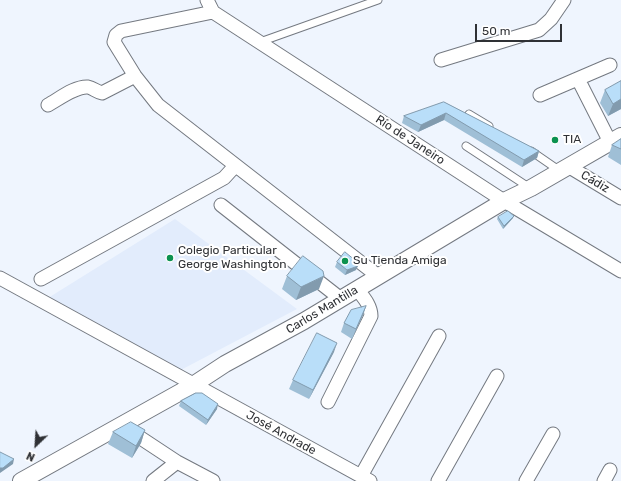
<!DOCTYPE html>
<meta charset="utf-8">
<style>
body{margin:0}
#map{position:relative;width:621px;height:481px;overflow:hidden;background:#eff5fe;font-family:Rubik,sans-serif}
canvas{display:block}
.north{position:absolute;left:16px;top:425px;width:40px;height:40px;-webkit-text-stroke:3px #fff;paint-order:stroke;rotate:205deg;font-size:11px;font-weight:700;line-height:16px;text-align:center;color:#2f3135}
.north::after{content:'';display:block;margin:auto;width:14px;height:18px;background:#2f3135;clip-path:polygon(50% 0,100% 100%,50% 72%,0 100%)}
.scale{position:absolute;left:475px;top:24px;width:87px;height:18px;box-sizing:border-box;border:2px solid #2f3135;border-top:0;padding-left:5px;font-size:12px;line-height:14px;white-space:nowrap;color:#2f3135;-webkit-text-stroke:3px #fff;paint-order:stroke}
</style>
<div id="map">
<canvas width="621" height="481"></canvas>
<div class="north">N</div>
<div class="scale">50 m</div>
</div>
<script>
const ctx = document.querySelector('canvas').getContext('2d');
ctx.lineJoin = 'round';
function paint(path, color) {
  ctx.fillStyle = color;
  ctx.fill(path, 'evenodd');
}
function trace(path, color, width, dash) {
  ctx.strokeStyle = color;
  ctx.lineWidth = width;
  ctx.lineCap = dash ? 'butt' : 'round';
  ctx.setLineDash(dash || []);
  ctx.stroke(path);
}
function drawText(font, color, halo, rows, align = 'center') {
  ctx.font = font + ' Rubik,sans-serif';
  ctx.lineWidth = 4;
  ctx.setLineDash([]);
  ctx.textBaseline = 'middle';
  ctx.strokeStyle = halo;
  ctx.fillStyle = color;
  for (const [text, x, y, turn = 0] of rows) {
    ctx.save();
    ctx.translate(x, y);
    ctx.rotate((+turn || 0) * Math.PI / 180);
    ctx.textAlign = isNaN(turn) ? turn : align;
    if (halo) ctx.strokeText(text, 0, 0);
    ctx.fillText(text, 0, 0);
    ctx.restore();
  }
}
paint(new Path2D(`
 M 175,219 L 297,309 L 177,372 L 48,298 Z`), '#e2ecfc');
const service = new Path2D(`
 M 260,42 L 378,0
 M 469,114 L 489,126
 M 466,146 L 530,188
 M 531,151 L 560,171`);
const minor = new Path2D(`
 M 207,0 L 213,12 L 504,201 L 621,271
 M 213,12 L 121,31 L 116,35 L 114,42 L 135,76 L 158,105 L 378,276
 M 441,60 L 539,30 L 551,19 L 564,0
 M 578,79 L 610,142
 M 540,95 L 610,65
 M 48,105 C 59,99 75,86 88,87 C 93,88 97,92 102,93 L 135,76
 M 568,166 L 621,198
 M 221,205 L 341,299
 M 0,278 L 370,481
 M 41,279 L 224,178 L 235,166
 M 328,402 L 371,316 C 371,305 363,297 357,289
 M 127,429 L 177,462 L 213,481
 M 361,476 L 439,336
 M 153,481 L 177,462
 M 438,481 L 497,376
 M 526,481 L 553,434
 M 604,481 L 610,470`);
const tertiary = new Path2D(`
 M 21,481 L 193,385 L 225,364 L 304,321 L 504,201 L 531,188 L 621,136`);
trace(service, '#747981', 9);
trace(minor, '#747981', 15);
trace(tertiary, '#747981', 18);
trace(service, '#fff', 7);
trace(minor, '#fff', 13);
trace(tertiary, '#fff', 16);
paint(new Path2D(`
 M 621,81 L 621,109 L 608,116 L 600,103 L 605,90 Z
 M 444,102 L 539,151 L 537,158 L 522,167 L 444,120 L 418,132 L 402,123 L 404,116 Z
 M 621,139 L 621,165 L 608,157 L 612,145 Z
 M 498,217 L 513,218 L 503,229 L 497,219 Z
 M 337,262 L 356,270 L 345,275 L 335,267 Z
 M 287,276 L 319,289 L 296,300 L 282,289 Z
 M 366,306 L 363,315 L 352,339 L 341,332 L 344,323 Z
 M 334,352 L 309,399 L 289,389 L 293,380 Z
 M 181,401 L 217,409 L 206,425 L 179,406 Z
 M 145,430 L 141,443 L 132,458 L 108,444 L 113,432 Z`), '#9fbfd6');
paint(new Path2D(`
 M 621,99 L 621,109 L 608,116 L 613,104 Z
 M 446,113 L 444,120 L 418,132 L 421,125 Z
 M 539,151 L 537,158 L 522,167 L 524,160 Z
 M 514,216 L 513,218 L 503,229 L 504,226 Z
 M 358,266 L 356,270 L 345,275 L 347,270 Z
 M 324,276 L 319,289 L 296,300 L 301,287 Z
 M 366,306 L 363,315 L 352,339 L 356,329 Z
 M 337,343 L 334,352 L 309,399 L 313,390 Z
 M 218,404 L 217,409 L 206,425 L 208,420 Z
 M 145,430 L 141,443 L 132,458 L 136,446 Z
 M 14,459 L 13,464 L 0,473 L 0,468 Z`), '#829bae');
const building = new Path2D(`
 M 621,81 L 621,99 L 613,104 L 605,90 Z
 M 444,102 L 539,151 L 524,160 L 446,113 L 421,125 L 404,116 Z
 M 621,139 L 621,149 L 612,145 Z
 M 508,211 L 514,216 L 504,226 L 498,217 Z
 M 345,252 L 356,261 L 358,266 L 347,270 L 337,262 Z
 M 303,256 L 323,271 L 324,276 L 301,287 L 287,276 Z
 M 366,306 L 356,329 L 344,323 L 351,310 Z
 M 317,333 L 337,343 L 313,390 L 293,380 Z
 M 196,393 L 202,393 L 218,404 L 208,420 L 181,401 Z
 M 131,422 L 145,430 L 136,446 L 113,432 Z
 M 0,452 L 14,459 L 3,468 L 0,468 Z`);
paint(building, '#b9def9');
trace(building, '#829bae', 1);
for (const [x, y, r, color] of [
 [555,140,4,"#0b914f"],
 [170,258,4,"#0b914f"],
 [345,261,4,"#0b914f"]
]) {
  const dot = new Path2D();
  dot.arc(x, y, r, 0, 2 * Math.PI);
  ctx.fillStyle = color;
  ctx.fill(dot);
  trace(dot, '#fff', 1.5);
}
drawText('12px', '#2f3135', '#fff', [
 ["Río de Janeiro",410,140,33],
 ["Cádiz",595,182,31],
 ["Carlos Mantilla",322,310,-31],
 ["José Andrade",281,433,29]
]);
drawText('12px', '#2f3135', '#fff', [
 ["TIA",563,140],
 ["Colegio Particular",178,251],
 ["George Washington",178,265],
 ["Su Tienda Amiga",353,261]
], 'left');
</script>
